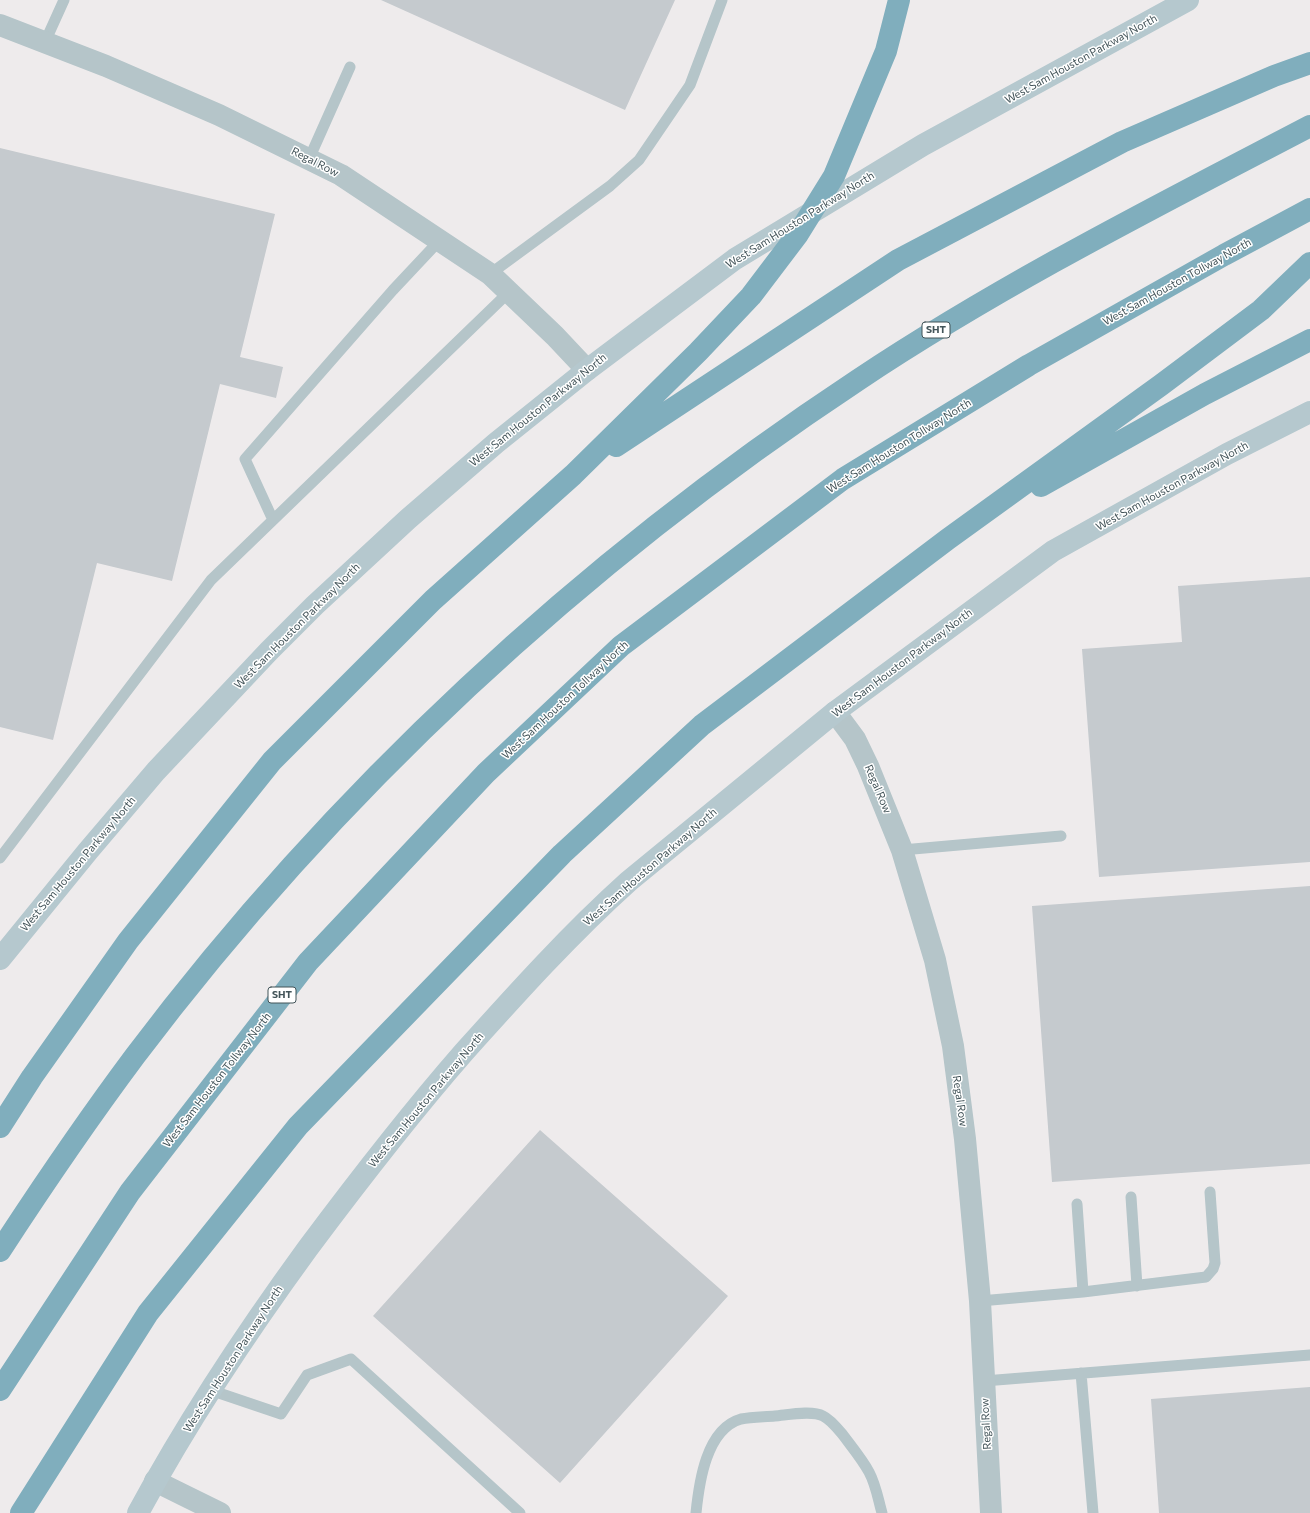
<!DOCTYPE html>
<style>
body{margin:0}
canvas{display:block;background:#eeebec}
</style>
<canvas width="1310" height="1513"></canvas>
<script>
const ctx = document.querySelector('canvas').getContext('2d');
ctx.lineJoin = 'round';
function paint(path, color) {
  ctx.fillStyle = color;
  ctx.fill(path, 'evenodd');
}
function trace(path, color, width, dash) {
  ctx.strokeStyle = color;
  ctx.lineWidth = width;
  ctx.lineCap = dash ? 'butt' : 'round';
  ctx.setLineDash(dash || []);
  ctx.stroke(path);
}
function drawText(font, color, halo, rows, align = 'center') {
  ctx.font = font + ' Commissioner,sans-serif';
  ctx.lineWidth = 3;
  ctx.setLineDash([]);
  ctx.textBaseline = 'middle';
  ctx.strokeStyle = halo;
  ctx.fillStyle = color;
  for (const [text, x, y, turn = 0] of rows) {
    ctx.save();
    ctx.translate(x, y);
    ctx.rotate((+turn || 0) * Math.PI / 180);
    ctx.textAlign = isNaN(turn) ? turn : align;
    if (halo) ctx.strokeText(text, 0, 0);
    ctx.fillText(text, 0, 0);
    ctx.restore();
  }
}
paint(new Path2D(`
 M 381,0 L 675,0 L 625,110 Z
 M 0,148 L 275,214 L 240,357 L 283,367 L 276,398 L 220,384 L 172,581 L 97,563 L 53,740 L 0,727 Z
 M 1310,577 L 1310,862 L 1099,877 L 1082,649 L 1182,642 L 1178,586 Z
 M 1310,886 L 1310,1164 L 1052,1182 L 1032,906 Z
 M 540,1130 L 728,1296 L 560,1483 L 373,1316 Z
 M 1310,1387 L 1310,1513 L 1159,1513 L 1151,1399 Z`), '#c5cace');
trace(new Path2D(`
 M 45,42 L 64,0
 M 309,159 L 350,67
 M 490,274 L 610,186 L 639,160 L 690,85 L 722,0
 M 273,520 L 245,459 L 393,290 L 439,241
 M 902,850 L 1061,836
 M 0,858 L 211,580 L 509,292
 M 1131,1197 L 1137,1286
 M 1077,1204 L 1083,1292
 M 980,1301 L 1083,1292 L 1206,1277 L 1213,1269 L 1215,1263 L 1210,1192
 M 1081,1373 L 1093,1513
 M 984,1381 L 1310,1355
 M 210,1390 L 281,1414 L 307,1375 L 351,1359 L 520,1513
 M 696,1513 C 699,1483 706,1429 741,1419 C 752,1417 764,1417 775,1416 C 787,1415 812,1410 823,1416 C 830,1419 838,1429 843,1435 C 852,1447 862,1459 869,1472 C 876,1485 878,1499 882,1513`), '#b5c5c9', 11);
trace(new Path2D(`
 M 0,25 L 106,66 L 219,115 L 341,175 L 490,274 L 555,336 L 587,370
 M 835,712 L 855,739 L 868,766 L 902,850 L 935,960 L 953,1046 L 965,1139 L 980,1301 L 991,1513
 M 155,1481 L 220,1513`), '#b5c5c9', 22);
trace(new Path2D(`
 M 0,959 L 88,851 L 156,771 L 269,651 L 315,605 L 408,519 L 496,443 L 587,370 L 735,259 L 923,145 L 1188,0
 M 138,1513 C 188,1420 246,1333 308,1248 C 358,1181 409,1115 464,1052 C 517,993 570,934 629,881 L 835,712 L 1053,551 L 1227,454 L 1310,412`), '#b5c8ce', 22);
trace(new Path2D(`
 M 616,446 L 898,260 L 1122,142 L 1274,76 L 1310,63
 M 1041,486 L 1205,394 L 1310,340
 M 0,1127 L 32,1077 L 128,941 L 272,761 L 433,600 L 573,475 L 698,352 L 751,296 L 798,234 L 834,176 L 886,51 L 899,0
 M 0,1251 C 43,1185 88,1119 135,1056 C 335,791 581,563 858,380 C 1002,284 1157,206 1310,126
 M 0,1390 L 130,1192 L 308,962 L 486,773 L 621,646 L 843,479 L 1029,365 L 1224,255 L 1310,209
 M 21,1513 L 148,1313 L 298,1126 L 562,854 L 702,725 L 948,539 L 1161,385 L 1261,310 L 1310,263`), '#80aebd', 22);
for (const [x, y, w] of [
 [936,330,28],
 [282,995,28]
]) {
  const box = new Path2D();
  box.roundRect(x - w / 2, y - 8, w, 16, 3);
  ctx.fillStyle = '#fff';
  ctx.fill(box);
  trace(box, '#435459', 1);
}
drawText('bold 10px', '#435459', null, [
 ["SHT",936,330],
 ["SHT",282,995]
]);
drawText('11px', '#435459', '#fff', [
 ["West Sam Houston Parkway North",1081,59,-29],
 ["Regal Row",315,162,27],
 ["West Sam Houston Parkway North",800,220,-32],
 ["West Sam Houston Tollway North",1177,282,-29],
 ["West Sam Houston Parkway North",538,410,-39],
 ["West Sam Houston Tollway North",899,446,-32],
 ["West Sam Houston Parkway North",1172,486,-29],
 ["West Sam Houston Parkway North",297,626,-45],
 ["West Sam Houston Parkway North",902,663,-37],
 ["West Sam Houston Tollway North",565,700,-43],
 ["Regal Row",878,789,67],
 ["West Sam Houston Parkway North",78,864,-50],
 ["West Sam Houston Parkway North",650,867,-41],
 ["West Sam Houston Tollway North",217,1080,-52],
 ["West Sam Houston Parkway North",426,1100,-50],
 ["Regal Row",960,1101,82],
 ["West Sam Houston Parkway North",233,1359,-57],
 ["Regal Row",986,1424,-93]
]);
</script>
